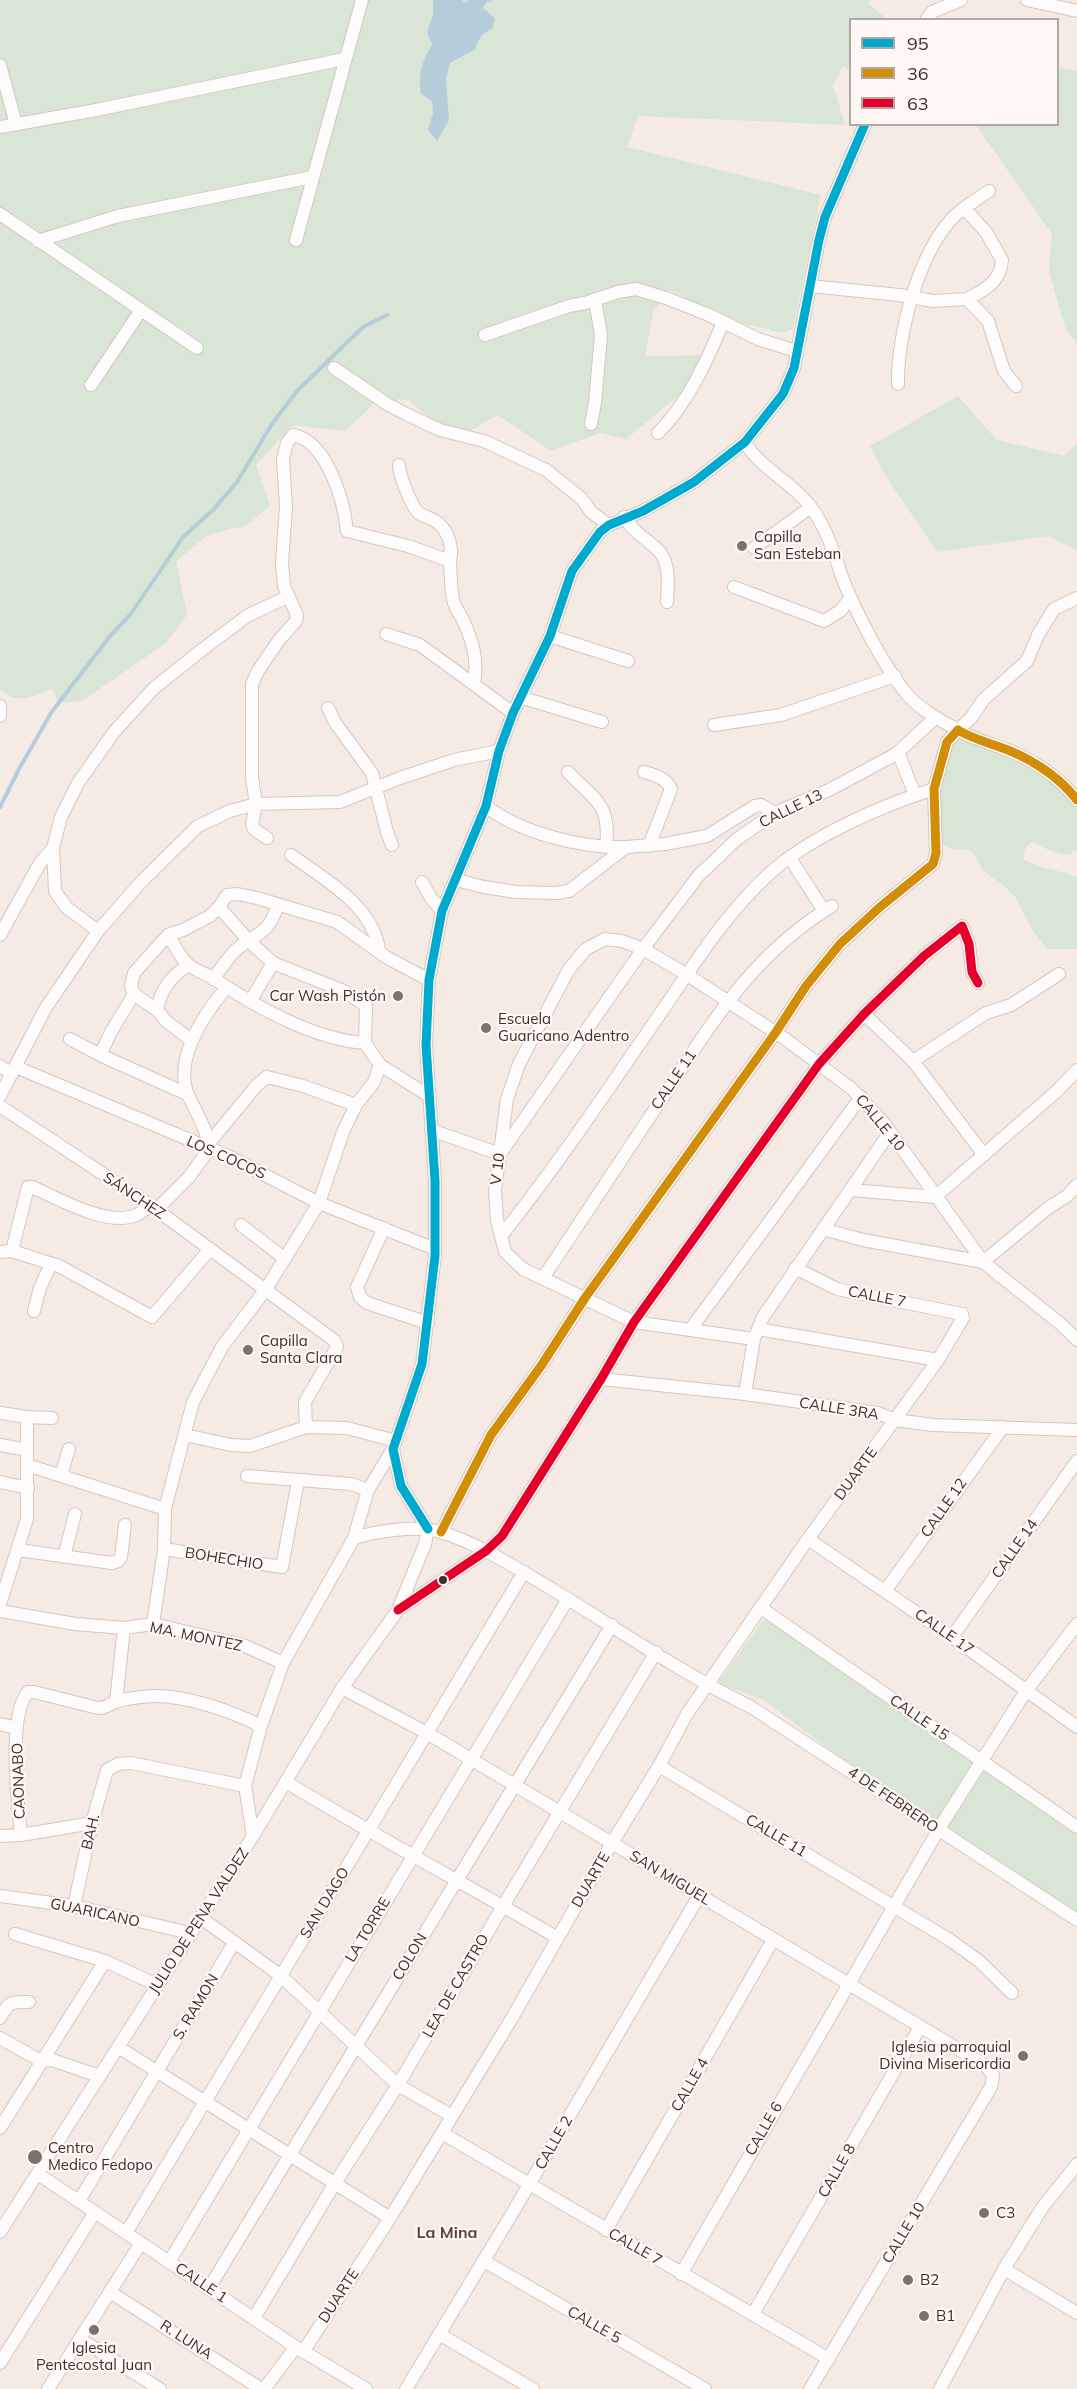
<!DOCTYPE html>
<meta charset="utf-8">
<style>
body{margin:0}
#map{position:relative;width:1077px;height:2389px;overflow:hidden;background:#f6eae5;font-family:Mulish,sans-serif}
canvas{display:block}
.legend{position:absolute;left:849px;top:18px;width:210px;height:108px;box-sizing:border-box;background:#fff7f4;border:2px solid #b1a7a3;margin:0;padding:8px 10px;list-style:none;font-size:18px;color:#3d2f2a}
.legend li{display:flex;align-items:center;gap:12px;height:30px}
.legend b{width:30px;border:2px solid #b1a7a3}
</style>
<div id="map">
<canvas width="1077" height="2389"></canvas>
<ul class="legend">
<li><b style="height:8px;background:#00a9ce"></b>95</li>
<li><b style="height:8px;background:#d28e08"></b>36</li>
<li><b style="height:8px;background:#e4002b"></b>63</li>
</ul>
</div>
<script>
const ctx = document.querySelector('canvas').getContext('2d');
ctx.lineJoin = 'round';
function paint(path, color) {
  ctx.fillStyle = color;
  ctx.fill(path, 'evenodd');
}
function trace(path, color, width, dash) {
  ctx.strokeStyle = color;
  ctx.lineWidth = width;
  ctx.lineCap = dash ? 'butt' : 'round';
  ctx.setLineDash(dash || []);
  ctx.stroke(path);
}
function drawText(font, color, halo, rows, align = 'center') {
  ctx.font = font + ' Mulish,sans-serif';
  ctx.lineWidth = 4.5;
  ctx.setLineDash([]);
  ctx.textBaseline = 'middle';
  ctx.strokeStyle = halo;
  ctx.fillStyle = color;
  for (const [text, x, y, turn = 0] of rows) {
    ctx.save();
    ctx.translate(x, y);
    ctx.rotate((+turn || 0) * Math.PI / 180);
    ctx.textAlign = isNaN(turn) ? turn : align;
    if (halo) ctx.strokeText(text, 0, 0);
    ctx.fillText(text, 0, 0);
    ctx.restore();
  }
}
paint(new Path2D(`
 M 0,0 L 871,0 L 869,4 L 887,19 L 850,20 L 850,70 L 843,66 L 833,85 L 845,125 L 638,116 L 627,147 L 821,195 L 793,329 L 782,333 L 742,323 L 668,290 L 653,313 L 645,356 L 711,355 L 695,382 L 626,439 L 600,433 L 551,451 L 498,415 L 471,430 L 449,434 L 408,400 L 376,402 L 345,431 L 293,425 L 256,465 L 270,506 L 247,525 L 208,535 L 176,561 L 187,615 L 166,643 L 82,701 L 59,703 L 52,689 C 32,696 18,706 0,689 Z
 M 1058,67 L 1077,71 L 1077,344 L 1066,330 L 1049,272 L 1052,234 L 976,125 L 1058,124 Z
 M 958,396 L 997,440 L 1064,456 L 1077,443 L 1077,551 L 1049,536 L 937,552 L 885,475 L 870,446 Z
 M 956,736 L 1045,772 L 1077,807 L 1077,851 L 1075,850 L 1069,855 C 1055,853 1044,849 1032,841 L 1025,849 L 1023,859 C 1040,869 1059,870 1077,877 L 1077,949 L 1047,949 L 1033,931 L 1015,897 L 1003,885 L 983,871 L 974,854 L 968,850 L 951,849 L 941,843 L 940,777 Z
 M 763,1620 L 784,1624 L 975,1757 L 934,1827 L 763,1700 L 718,1683 Z
 M 980,1761 L 1077,1827 L 1077,1919 L 940,1827 Z`), '#d9e6d6');
paint(new Path2D(`
 M 433,0 L 462,0 L 465,3 L 469,0 L 490,0 L 492,3 L 487,1 L 483,8 L 495,18 L 492,29 C 483,32 477,40 476,49 L 450,63 L 446,78 L 449,120 L 437,141 L 428,130 L 433,113 L 432,101 L 421,94 C 418,75 422,60 432,45 L 427,32 L 433,15 Z`), '#b5ccda');
trace(new Path2D(`
 M 0,807 L 19,769 L 51,713 L 110,636 L 130,615 L 183,537 L 213,510 L 237,482 L 272,424 L 297,391 L 363,327 L 387,315`), '#b5ccda', 4);
const street = new Path2D(`
 M 1027,0 L 1077,11
 M 926,20 L 932,12 L 961,0
 M 0,65 L 16,124
 M 0,127 L 96,110 L 344,59
 M 964,208 L 989,191
 M 0,214 L 197,348
 M 296,240 L 362,0
 M 38,241 L 118,216 L 312,177
 M 810,286 L 899,295 L 933,301 L 967,299
 M 485,335 L 569,306 L 585,303 L 618,292 L 636,289 L 666,298 L 709,315 L 758,339 L 793,350 L 797,350
 M 334,368 L 387,404 L 406,414 L 440,430 L 484,441 L 546,470 L 582,499 L 591,512 L 609,525
 M 898,384 C 897,333 921,239 964,208 L 986,232 L 1002,260 C 1001,282 984,290 967,299 L 988,321 L 1004,371 L 1016,386
 M 91,385 L 141,310
 M 591,424 L 595,403 L 601,335 L 595,300
 M 658,433 C 688,403 707,361 723,322
 M 745,442 C 759,468 791,481 810,506 C 826,527 834,552 842,577 C 854,609 884,667 906,693 C 920,710 940,720 958,730 L 971,718 L 984,699 L 1027,661 L 1038,635 L 1054,609 L 1077,598
 M 399,465 C 399,475 412,508 419,513 C 424,517 432,518 437,522 C 449,532 453,547 450,561
 M 624,517 C 633,531 643,537 655,547 C 671,560 668,584 667,602
 M 754,548 L 811,507
 M 734,587 L 824,621 L 840,611 L 851,598
 M 386,634 L 420,645 L 513,713
 M 550,636 L 628,661
 M 520,697 L 602,722
 M 0,706 L 0,716
 M 328,708 L 336,724 L 372,773 L 387,832 L 392,845
 M 714,725 L 781,715 L 895,676
 M 898,752 L 915,795
 M 568,772 C 595,801 611,803 606,847
 M 644,772 C 655,775 666,778 671,789 L 649,846
 M 486,806 C 520,833 581,848 624,847
 M 267,838 L 254,829 L 252,824 L 256,804 L 252,778 L 252,684 L 258,671 L 279,640 L 296,621 L 297,615 L 284,586 L 282,563 L 286,507 L 283,459 L 287,443 L 293,435 C 327,441 344,501 347,531 L 408,546 L 450,561 C 451,575 450,589 454,603 C 456,609 460,614 463,620 C 473,642 478,659 474,684
 M 53,848 L 55,891 L 66,907 L 98,931
 M 291,855 C 324,879 374,906 379,951
 M 790,858 L 824,911
 M 456,880 L 484,887 L 516,892 L 556,893 L 569,891 L 626,847 L 665,844 L 707,836 L 755,806 L 761,805 L 775,813
 M 422,882 L 431,898 L 442,911
 M 0,935 L 40,863 L 53,848 L 61,817 L 78,783 L 114,732 L 154,688 L 203,649 L 247,616 L 287,597
 M 168,935 C 175,944 179,958 189,965 C 196,971 206,974 213,978 C 254,1006 315,1040 365,1043
 M 213,979 C 221,969 228,957 237,949 C 260,930 267,936 278,905
 M 134,994 L 111,1032 L 100,1055 L 187,1094
 M 251,1000 L 273,963
 M 157,1010 C 161,989 171,976 189,965
 M 864,1014 L 913,1061 L 984,1155
 M 70,1039 L 100,1055
 M 191,1040 L 166,1021 L 157,1010 L 134,994 L 131,986 L 134,973 L 168,935 L 183,930 L 210,916 L 219,907 L 227,895 L 238,894 L 257,898 L 337,922 L 386,957 L 429,980
 M 913,1061 L 986,1013 L 1011,1005 L 1059,974
 M 380,1065 L 429,1096
 M 0,1066 L 12,1074
 M 16,1067 L 228,1156 L 319,1203 L 435,1249
 M 0,1096 L 45,1009 L 98,931 L 142,881 L 198,826 L 230,811 L 256,804 L 340,802 L 400,778 L 454,760 L 499,751
 M 0,1106 L 150,1205 L 335,1341 L 337,1347 L 305,1402 L 306,1427
 M 431,1130 L 500,1154 L 643,949 L 699,875 L 711,864 L 737,839 L 775,813 L 829,790 L 896,754 L 935,718
 M 209,1143 L 257,1085 L 267,1077 L 303,1086 L 356,1105
 M 851,1190 L 935,1197 L 1057,1091 L 1077,1070
 M 156,1210 L 189,1177 L 209,1149 C 208,1131 196,1112 189,1097 C 172,1061 204,1014 226,988
 M 241,1225 L 284,1258
 M 384,1228 L 357,1287 L 360,1297 L 367,1303 L 428,1323
 M 823,1229 L 863,1240 L 983,1262 L 1062,1325 L 1077,1340
 M 501,1236 C 558,1165 608,1089 660,1014 C 693,966 725,914 769,874 C 809,837 883,805 934,789
 M 12,1251 L 28,1187 L 32,1187 C 57,1198 106,1226 134,1216 C 140,1214 145,1209 150,1205
 M 0,1252 L 12,1251 L 59,1266 L 152,1317 L 210,1249
 M 983,1262 L 1048,1208 L 1067,1196 L 1077,1185
 M 543,1278 C 582,1220 620,1161 659,1103 C 711,1025 749,957 832,906
 M 34,1311 L 40,1288 L 51,1264
 M 758,1329 L 938,1360
 M 690,1330 L 861,1097
 M 754,1339 L 634,1322 L 523,1269 L 505,1252 L 497,1220 L 495,1190 L 507,1099 L 519,1064 L 569,969 L 586,949 L 605,939 L 622,941 L 643,949 L 686,974 L 784,1038 L 852,1089 L 884,1123 L 983,1262
 M 601,1379 L 745,1394 L 878,1413 L 895,1420 L 933,1425 L 1077,1430
 M 745,1394 L 754,1339 L 763,1317 L 890,1132
 M 0,1413 L 27,1417
 M 185,1435 L 231,1445 L 250,1446 L 306,1427 L 347,1428 L 396,1441
 M 0,1445 L 27,1450
 M 27,1465 L 165,1509
 M 61,1475 L 69,1449
 M 247,1476 L 351,1484 L 368,1490 L 354,1538
 M 0,1482 L 28,1488
 M 368,1490 L 393,1449
 M 428,1529 L 401,1486 L 393,1449 L 422,1364 L 435,1256 L 435,1181 L 426,1045 L 429,980 L 442,911 L 486,806 L 499,751 L 513,713 L 550,636 L 572,571 L 600,532 L 609,525 L 643,511 L 694,482 L 745,442 L 783,394 L 794,368 L 819,240 L 825,217 L 865,124
 M 441,1532 L 491,1435 L 541,1366 L 585,1298 L 776,1032 L 806,986 L 840,944 L 880,907 L 933,864 L 936,853 L 934,789 L 947,742 L 958,730 C 971,738 983,741 997,746 C 1027,756 1058,775 1077,800
 M 808,1539 L 952,1637 L 1077,1727
 M 164,1549 L 282,1567 L 298,1481
 M 18,1550 L 112,1563 L 118,1561 L 121,1557 L 125,1525
 M 64,1557 L 75,1514
 M 885,1591 L 1003,1427
 M 0,1604 L 27,1519 L 27,1417 L 52,1418
 M 761,1608 L 1077,1827
 M 398,1610 L 486,1551 L 502,1536 L 601,1379 L 634,1322 L 819,1064 L 864,1014 L 924,956 L 962,926 L 969,944 L 972,972 L 978,983
 M 0,1611 L 75,1624 L 124,1628 L 153,1624 L 243,1645 L 283,1663
 M 153,1624 L 164,1549 L 165,1509 L 193,1402 L 222,1347 L 266,1289 L 319,1203 L 343,1132 L 356,1105 L 374,1082 L 380,1065 L 365,1043 L 366,1006 L 344,991 L 273,963 L 249,941 L 219,907
 M 952,1637 L 1077,1461
 M 342,1688 L 427,1733 L 985,2065 L 993,2075 L 991,2087 L 810,2389
 M 116,1702 L 124,1628
 M 0,1724 L 17,1728
 M 659,1766 L 950,1940 L 979,1961 L 1012,1993
 M 286,1782 C 375,1836 467,1885 558,1938
 M 21,1835 C 18,1803 7,1716 28,1692 L 34,1692 L 98,1708 C 106,1708 108,1705 115,1702 C 125,1698 142,1697 152,1696 C 186,1695 231,1711 261,1726
 M 0,1836 L 21,1835 L 92,1823
 M 253,1836 L 245,1786 L 261,1726 L 283,1663 L 354,1538 C 378,1531 416,1525 440,1532 C 476,1542 518,1569 550,1588 C 616,1628 681,1673 751,1707 L 1077,1920
 M 0,1896 L 74,1906 L 190,1933
 M 74,1906 L 92,1823 L 107,1770 L 118,1764 L 131,1763 L 245,1786
 M 200,1917 L 281,1976 L 398,2085 L 452,2116
 M 15,1934 L 105,1961 L 157,1985
 M 0,2018 C 9,2001 10,2002 29,2002
 M 0,2038 L 41,2061 L 52,2060 L 99,2076
 M 118,2047 L 390,2218
 M 0,2128 L 105,1961
 M 442,2133 L 829,2359
 M 38,2174 L 296,2347 L 366,2389
 M 79,2201 L 234,1943
 M 606,2230 L 773,1940
 M 0,2232 L 253,1836 L 342,1688 L 398,1610 L 425,1544 L 428,1529
 M 126,2233 L 524,1572
 M 484,2261 L 705,2389
 M 169,2262 L 568,1599
 M 1004,2269 L 1077,2313
 M 681,2274 L 940,1827 L 1026,1691 L 1077,1624
 M 209,2288 L 612,1625
 M 110,2292 L 261,2389
 M 753,2314 L 920,2027
 M 254,2318 L 335,2183 L 398,2085 L 503,1906 L 656,1652
 M 439,2334 L 533,2389
 M 80,2339 L 160,2389
 M 303,2352 L 390,2218 L 512,2018 L 612,1843 L 659,1766 L 687,1714 L 808,1539 L 938,1360 L 963,1318 L 962,1314 L 837,1289 L 795,1268
 M 0,2363 L 95,2212
 M 48,2389 L 141,2243
 M 264,2389 L 296,2347
 M 406,2389 L 510,2217 L 699,1896
 M 940,2389 L 1004,2269 L 1042,2208 L 1077,2164`);
trace(street, '#d3c7c2', 14);
trace(street, '#fefcfb', 12);
trace(new Path2D(`
 M 428,1529 L 401,1486 L 393,1449 L 422,1364 L 435,1256 L 435,1181 L 426,1045 L 429,980 L 442,911 L 486,806 L 499,751 L 513,713 L 550,636 L 572,571 L 600,532 L 609,525 L 643,511 L 694,482 L 745,442 L 783,394 L 794,368 L 819,240 L 825,217 L 865,124`), '#00a9ce', 9);
trace(new Path2D(`
 M 441,1532 L 491,1435 L 541,1366 L 585,1298 L 776,1032 L 806,986 L 840,944 L 880,907 L 933,864 L 936,853 L 934,789 L 947,742 L 958,730 C 971,738 983,741 997,746 C 1027,756 1058,775 1077,800`), '#d28e08', 9);
trace(new Path2D(`
 M 398,1610 L 486,1551 L 502,1536 L 601,1379 L 634,1322 L 819,1064 L 864,1014 L 924,956 L 962,926 L 969,944 L 972,972 L 978,983`), '#e4002b', 9);
for (const [x, y, r, color] of [
 [742,546,6,"#7e706b"],
 [398,996,6,"#7e706b"],
 [486,1028,6,"#7e706b"],
 [248,1350,6,"#7e706b"],
 [443,1580,5,"#3d2f2a"],
 [1023,2056,6,"#7e706b"],
 [35,2157,8,"#7e706b"],
 [984,2213,6,"#7e706b"],
 [908,2280,6,"#7e706b"],
 [924,2316,6,"#7e706b"],
 [94,2330,6,"#7e706b"]
]) {
  const dot = new Path2D();
  dot.arc(x, y, r, 0, 2 * Math.PI);
  ctx.fillStyle = color;
  ctx.fill(dot);
  trace(dot, '#fff7f4', 2);
}
drawText('15px', '#3d2f2a', '#fff7f4', [
 ["Capilla",754,537],
 ["San Esteban",754,554],
 ["Car Wash Pistón",386,996,"right"],
 ["Escuela",498,1019],
 ["Guaricano Adentro",498,1036],
 ["Capilla",260,1341],
 ["Santa Clara",260,1358],
 ["Iglesia parroquial",1011,2047,"right"],
 ["Divina Misericordia",1011,2064,"right"],
 ["Centro",48,2148],
 ["Medico Fedopo",48,2165],
 ["C3",996,2213],
 ["B2",920,2280],
 ["B1",936,2316],
 ["Iglesia",94,2348,"center"],
 ["Pentecostal Juan",94,2365,"center"]
], 'left');
drawText('15px', '#3d2f2a', '#fff7f4', [
 ["CALLE 13",791,809,-26],
 ["CALLE 11",674,1080,-56],
 ["CALLE 10",880,1123,51],
 ["LOS COCOS",226,1158,24],
 ["V 10",498,1169,-83],
 ["SÁNCHEZ",134,1196,34],
 ["CALLE 7",877,1297,11],
 ["CALLE 3RA",839,1409,9],
 ["DUARTE",856,1474,-54],
 ["CALLE 12",944,1508,-55],
 ["CALLE 14",1015,1549,-55],
 ["BOHECHIO",224,1559,9],
 ["CALLE 17",944,1632,35],
 ["MA. MONTEZ",196,1637,12],
 ["CALLE 15",919,1718,35],
 ["CAONABO",19,1781,-92],
 ["4 DE FEBRERO",893,1800,34],
 ["BAH.",91,1832,-77],
 ["CALLE 11",776,1836,31],
 ["SAN MIGUEL",670,1878,31],
 ["DUARTE",591,1880,-60],
 ["SAN DAGO",325,1903,-59],
 ["GUARICANO",95,1913,12],
 ["JULIO DE PENA VALDEZ",199,1921,-57],
 ["LA TORRE",368,1930,-59],
 ["COLON",410,1957,-59],
 ["LEA DE CASTRO",456,1986,-60],
 ["S. RAMON",196,2007,-59],
 ["CALLE 4",690,2085,-60],
 ["CALLE 6",764,2129,-60],
 ["CALLE 2",554,2143,-60],
 ["CALLE 8",837,2171,-60],
 ["CALLE 10",904,2233,-59],
 ["CALLE 7",635,2247,30],
 ["CALLE 1",201,2283,34],
 ["DUARTE",339,2296,-57],
 ["CALLE 5",594,2325,30],
 ["R. LUNA",186,2340,33]
]);
drawText('bold 16px', '#5f4136', '#fff7f4', [
 ["La Mina",447,2233]
]);
</script>
